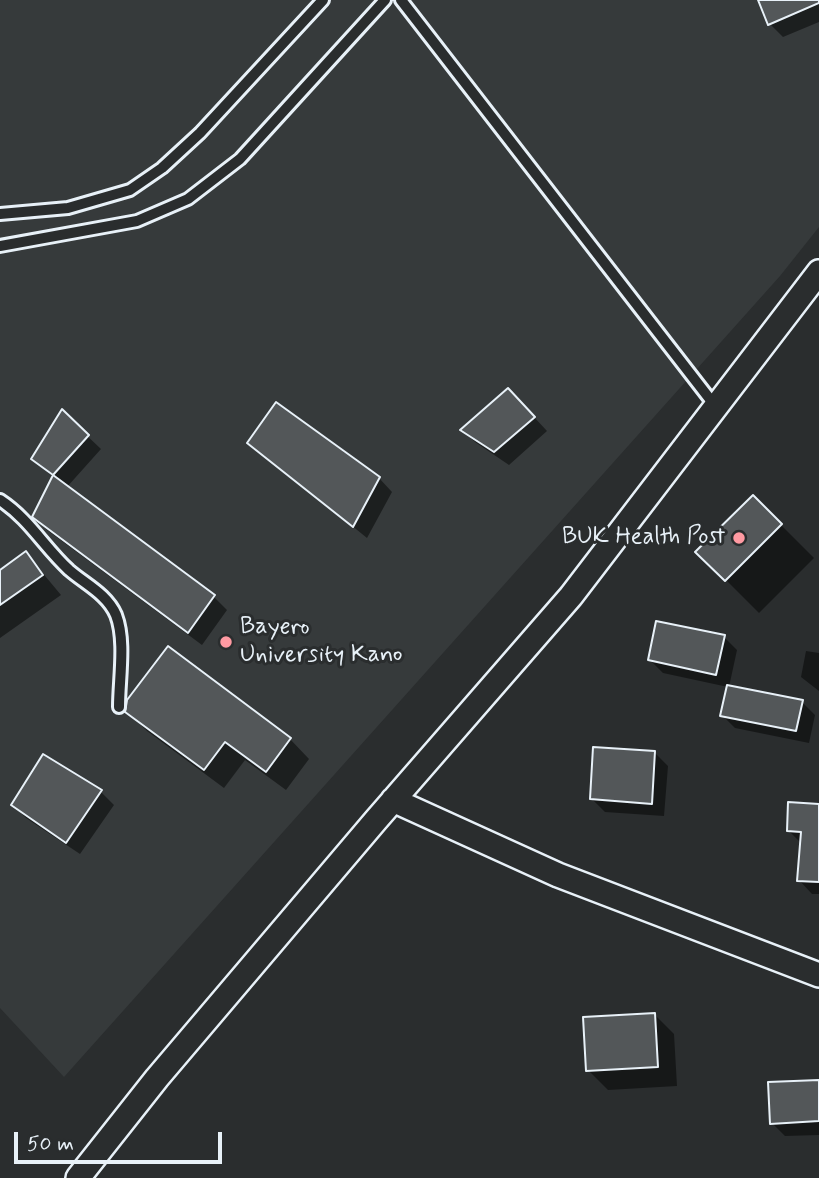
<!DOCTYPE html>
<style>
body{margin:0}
#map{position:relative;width:819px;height:1178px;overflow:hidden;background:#2a2d2e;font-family:Mynerve,sans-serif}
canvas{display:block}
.scale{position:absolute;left:14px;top:1132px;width:208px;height:32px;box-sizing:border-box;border:4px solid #e8f1f8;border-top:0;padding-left:9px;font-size:21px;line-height:24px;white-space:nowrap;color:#e8f1f8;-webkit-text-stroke:5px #2a2d2e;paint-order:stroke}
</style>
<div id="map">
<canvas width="819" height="1178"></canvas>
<div class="scale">50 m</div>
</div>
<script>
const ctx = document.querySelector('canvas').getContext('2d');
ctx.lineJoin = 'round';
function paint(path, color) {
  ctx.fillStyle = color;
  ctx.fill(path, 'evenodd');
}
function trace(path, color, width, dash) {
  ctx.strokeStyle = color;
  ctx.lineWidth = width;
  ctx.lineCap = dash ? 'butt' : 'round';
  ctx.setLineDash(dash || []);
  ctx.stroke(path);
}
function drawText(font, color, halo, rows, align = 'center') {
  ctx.font = font + ' Mynerve,sans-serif';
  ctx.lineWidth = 6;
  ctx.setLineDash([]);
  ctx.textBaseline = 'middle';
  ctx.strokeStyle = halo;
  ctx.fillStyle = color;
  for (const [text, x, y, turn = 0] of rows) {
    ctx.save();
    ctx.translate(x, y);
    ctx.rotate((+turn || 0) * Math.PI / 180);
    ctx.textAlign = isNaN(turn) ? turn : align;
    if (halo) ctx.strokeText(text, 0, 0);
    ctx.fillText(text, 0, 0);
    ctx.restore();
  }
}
paint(new Path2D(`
 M 0,0 L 819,0 L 819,227 L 780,276 L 64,1077 L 0,1008 Z`), '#363a3b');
paint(new Path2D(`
 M 760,0 L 819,0 L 819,22 L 783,37 L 770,24 Z
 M 521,403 L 547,431 L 509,465 L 475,442 L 462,430 Z
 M 62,412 L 101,449 L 67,487 L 214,597 L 227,610 L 202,645 L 47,530 L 34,517 L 54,478 L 33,459 Z
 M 249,442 L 379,478 L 392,492 L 367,538 Z
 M 753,497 L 814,558 L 759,613 L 698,552 Z
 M 26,553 L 61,595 L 0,638 L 0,572 Z
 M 724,637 L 737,650 L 729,687 L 802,702 L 815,715 L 809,743 L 735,728 L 722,715 L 728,687 L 663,673 L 650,660 Z
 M 806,651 L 819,653 L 819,691 L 801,677 Z
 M 127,711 L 290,739 L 309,759 L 286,790 L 245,760 L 224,788 L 147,731 Z
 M 655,753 L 668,766 L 664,816 L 605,812 L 591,798 Z
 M 44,757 L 101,792 L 114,805 L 80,854 L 26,818 L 13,805 Z
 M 819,806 L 819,894 L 812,894 L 799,880 L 802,844 L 789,831 Z
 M 655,1015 L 674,1034 L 677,1086 L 608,1090 L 588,1070 Z
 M 819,1082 L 819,1135 L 785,1136 L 772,1123 Z`), '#0007');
const building = new Path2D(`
 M 758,0 L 819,0 L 819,3 L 768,25 Z
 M 508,388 L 535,417 L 494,452 L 460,430 Z
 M 276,402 L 380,477 L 353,527 L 247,443 Z
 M 62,409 L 89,435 L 53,475 L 31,459 Z
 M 53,475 L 215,595 L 188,633 L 32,517 Z
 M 753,495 L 782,524 L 725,581 L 695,552 Z
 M 26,551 L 43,575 L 0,605 L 0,570 Z
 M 656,621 L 725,635 L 716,675 L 648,660 Z
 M 168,646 L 291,738 L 266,772 L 225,742 L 204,770 L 125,712 L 127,700 Z
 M 727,685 L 803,700 L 796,731 L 720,716 Z
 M 593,747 L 655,751 L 652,804 L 590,799 Z
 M 43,754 L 102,790 L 66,843 L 11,805 Z
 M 788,802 L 819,804 L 819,882 L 797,881 L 801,832 L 787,831 Z
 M 655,1013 L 658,1067 L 586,1071 L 583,1017 Z
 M 819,1080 L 819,1121 L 770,1124 L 768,1082 Z`);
paint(building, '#535759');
trace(building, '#e8f1f8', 2);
const lane = new Path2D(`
 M 401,0 L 716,407
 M 0,214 L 68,208 L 130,190 L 162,168 L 200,133 L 323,0
 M 0,246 L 137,221 L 188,199 L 240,159 L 385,0
 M 0,500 C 29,519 44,547 69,570 C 85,584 107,594 116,615 C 126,641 119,679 119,707`);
const street = new Path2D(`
 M 393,800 L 558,875 L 819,975
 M 78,1178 L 157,1078 L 376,820 L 571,596 L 819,272`);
trace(lane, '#e8f1f8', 16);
trace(street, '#e8f1f8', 28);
trace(lane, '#2a2d2e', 10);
trace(street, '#2a2d2e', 23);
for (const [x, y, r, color] of [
 [739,538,7,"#ff9aa2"],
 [226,642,7,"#ff9aa2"]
]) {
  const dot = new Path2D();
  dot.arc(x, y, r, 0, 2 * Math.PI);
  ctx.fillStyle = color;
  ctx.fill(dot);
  trace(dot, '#2a2d2e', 2.5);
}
drawText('24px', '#e8f1f8', '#2a2d2e', [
 ["BUK Health Post",725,538],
 ["Bayero",240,628,"left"],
 ["University Kano",240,656,"left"]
], 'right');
</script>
